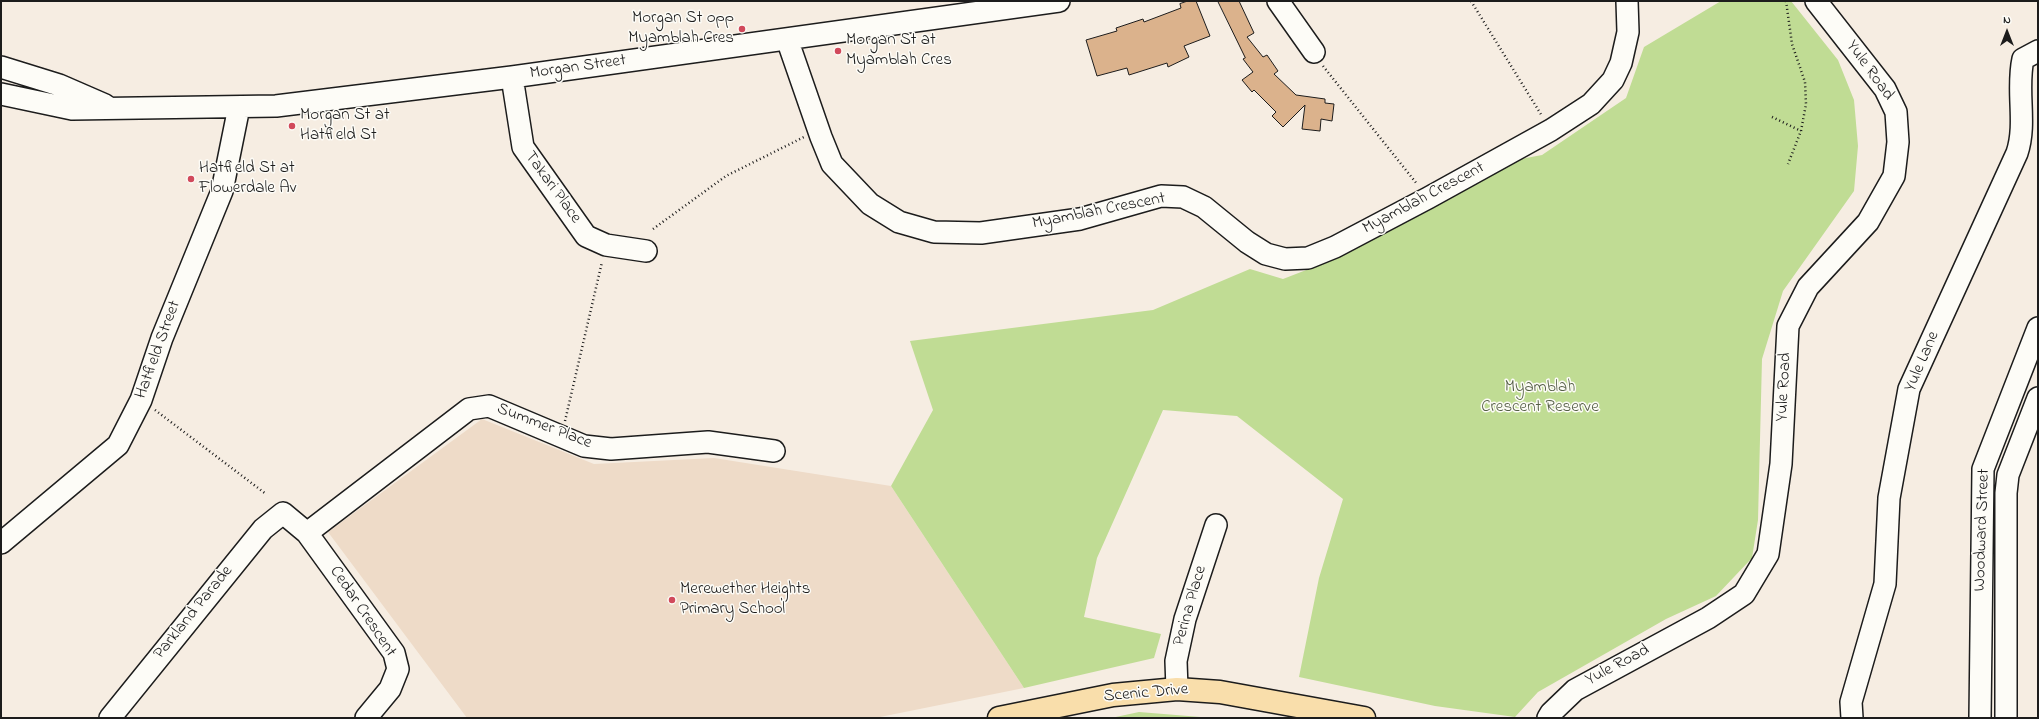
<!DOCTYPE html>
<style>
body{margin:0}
#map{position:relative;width:2039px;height:719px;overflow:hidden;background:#f6ede2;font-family:"Indie Flower",sans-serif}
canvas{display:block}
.frame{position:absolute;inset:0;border:2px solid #1c1c1c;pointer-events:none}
.north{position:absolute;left:1987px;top:12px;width:40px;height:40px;-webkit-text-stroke:3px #fdfcf7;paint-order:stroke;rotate:0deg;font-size:11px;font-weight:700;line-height:16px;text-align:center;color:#1c1c1c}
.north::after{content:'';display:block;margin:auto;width:14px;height:18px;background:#1c1c1c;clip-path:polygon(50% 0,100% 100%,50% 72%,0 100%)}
</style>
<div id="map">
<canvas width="2039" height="719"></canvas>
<div class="frame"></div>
<div class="north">N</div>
</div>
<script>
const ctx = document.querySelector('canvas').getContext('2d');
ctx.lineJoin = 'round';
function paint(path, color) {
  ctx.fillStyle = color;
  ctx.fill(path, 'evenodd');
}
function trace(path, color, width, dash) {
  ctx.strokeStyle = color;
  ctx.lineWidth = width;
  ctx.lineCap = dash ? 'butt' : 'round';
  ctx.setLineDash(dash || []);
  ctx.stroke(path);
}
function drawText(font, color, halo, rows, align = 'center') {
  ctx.font = font + ' "Indie Flower",sans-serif';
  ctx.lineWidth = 3;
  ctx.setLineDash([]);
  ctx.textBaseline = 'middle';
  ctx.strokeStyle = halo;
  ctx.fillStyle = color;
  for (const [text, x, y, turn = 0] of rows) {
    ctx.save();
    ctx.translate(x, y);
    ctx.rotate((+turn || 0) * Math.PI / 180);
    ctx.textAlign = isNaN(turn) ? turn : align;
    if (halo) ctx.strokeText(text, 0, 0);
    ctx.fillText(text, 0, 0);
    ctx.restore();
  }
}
paint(new Path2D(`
 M 482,419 L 594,464 L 714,458 L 891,486 L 1024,688 L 875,718 L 467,718 L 328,532 Z`), '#eedbc8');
paint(new Path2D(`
 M 1721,1 L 1791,1 L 1838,60 L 1854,100 L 1858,146 L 1854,191 L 1783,291 L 1762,359 L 1758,520 L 1752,558 L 1716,596 L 1666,619 L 1538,692 L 1515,717 L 1435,706 L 1299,677 L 1319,578 L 1343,499 L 1237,416 L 1163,410 L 1097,558 L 1084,617 L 1161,634 L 1154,658 L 1024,688 L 891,486 L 933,410 L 910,341 L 1153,310 L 1250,269 L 1283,279 L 1332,260 L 1510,161 L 1542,155 L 1626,98 L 1644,47 Z
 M 1139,712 L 1213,718 L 1111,718 Z`), '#c0dc94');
const building = new Path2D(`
 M 1188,1 L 1196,1 L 1210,36 L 1184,46 L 1189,57 L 1168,67 L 1167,63 L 1129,75 L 1127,68 L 1097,76 L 1086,40 L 1117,31 L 1116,28 L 1143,19 L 1144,22 L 1181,8 L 1180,4 Z
 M 1218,1 L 1239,1 L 1254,33 L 1247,37 L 1263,57 L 1267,55 L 1278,71 L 1274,74 L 1296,95 L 1325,99 L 1325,103 L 1334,104 L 1332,121 L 1321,119 L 1320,131 L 1302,129 L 1305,105 L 1283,127 L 1272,116 L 1276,112 L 1254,90 L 1252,92 L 1242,80 L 1253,72 L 1243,59 L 1245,58 Z`);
paint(building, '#dbb28c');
trace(building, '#1c1c1c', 1);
const minor = new Path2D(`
 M 1278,1 L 1314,52
 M 787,39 L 821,137 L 832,164 L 870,204 L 899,222 L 934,232 L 981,233 L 1080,219 L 1161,196 L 1183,197 L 1204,207 L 1247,242 L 1266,254 L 1285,259 L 1308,258 L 1335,247 L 1428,198 L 1551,130 L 1591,104 L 1613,80 L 1621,63 L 1628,32 L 1627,1
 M 1,67 L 59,85 L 105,105
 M 512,77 L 523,147 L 586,236 L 606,245 L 646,251
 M 1,94 L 72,109 L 276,106 L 512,77 L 1059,1
 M 307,533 L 469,409 L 489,406 L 584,446 L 611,449 L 708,442 L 774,451
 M 1,543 L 118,445 L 141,400 L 162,338 L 222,191 L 239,107
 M 1177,689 L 1176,661 L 1185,619 L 1216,525
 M 110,718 L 263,529 L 283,513 L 307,533 L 394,653 L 398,669 L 390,689 L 366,718
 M 1548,718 L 1551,713 L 1575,690 L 1708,618 L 1744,594 L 1768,554 L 1781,464 L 1788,326 L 1808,287 L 1868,222 L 1894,176 L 1898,142 L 1896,112 L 1885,89 L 1816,1
 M 1852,718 L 1851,702 L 1885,584 L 1889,498 L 1909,389 L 2017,153 C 2027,123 2016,90 2023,59 L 2038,51
 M 1980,718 L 1983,469 L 2038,328
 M 2006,718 L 2006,493 L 2008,475 L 2038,398`);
const major = new Path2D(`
 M 999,718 L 1113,695 L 1177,689 L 1220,692 L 1364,718`);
trace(minor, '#1c1c1c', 24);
trace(major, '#1c1c1c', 25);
trace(new Path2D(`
 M 1471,1 L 1542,116
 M 1786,1 L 1792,44 L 1805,82 L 1806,104 L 1801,131 L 1788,164
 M 1323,66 L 1417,184
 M 1772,117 L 1801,131
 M 653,229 L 726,176 L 804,137
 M 155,410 L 266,494
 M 565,421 L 602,262`), '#1c1c1c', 2.5, [1, 3]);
trace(minor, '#fdfcf7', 21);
trace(major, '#f9deab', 22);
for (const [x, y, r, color] of [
 [742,29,4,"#d1495b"],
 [838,51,4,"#d1495b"],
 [292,126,4,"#d1495b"],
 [191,179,4,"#d1495b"],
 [672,600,4,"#d1495b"]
]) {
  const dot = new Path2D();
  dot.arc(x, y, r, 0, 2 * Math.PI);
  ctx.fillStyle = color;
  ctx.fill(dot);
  trace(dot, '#fdfcf7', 1.5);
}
drawText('17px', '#1c1c1c', '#fdfcf7', [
 ["Morgan St opp",734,19,"right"],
 ["Myamblah Cres",734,39,"right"],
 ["Morgan St at",846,41],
 ["Myamblah Cres",846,61],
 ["Morgan St at",300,116],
 ["Hatfield St",300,136],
 ["Hatfield St at",199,169],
 ["Flowerdale Av",199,189],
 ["Merewether Heights",680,590],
 ["Primary School",680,610]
], 'left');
drawText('17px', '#1c1c1c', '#fdfcf7', [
 ["Morgan Street",578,68,-8],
 ["Yule Road",1869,71,54],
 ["Takari Place",552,188,54],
 ["Myamblah Crescent",1424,199,-28],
 ["Myamblah Crescent",1099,212,-11],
 ["Hatfield Street",159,350,-70],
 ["Yule Lane",1923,362,-67],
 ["Yule Road",1785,387,-87],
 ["Summer Place",544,427,21],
 ["Woodward Street",1983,530,-88],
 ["Perina Place",1191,606,-74],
 ["Cedar Crescent",362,612,56],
 ["Parkland Parade",194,613,-51],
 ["Yule Road",1618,666,-28],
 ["Scenic Drive",1146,694,-5]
]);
drawText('17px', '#555f46', '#fdfcf7', [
 ["Myamblah",1540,388],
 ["Crescent Reserve",1540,408]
]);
</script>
